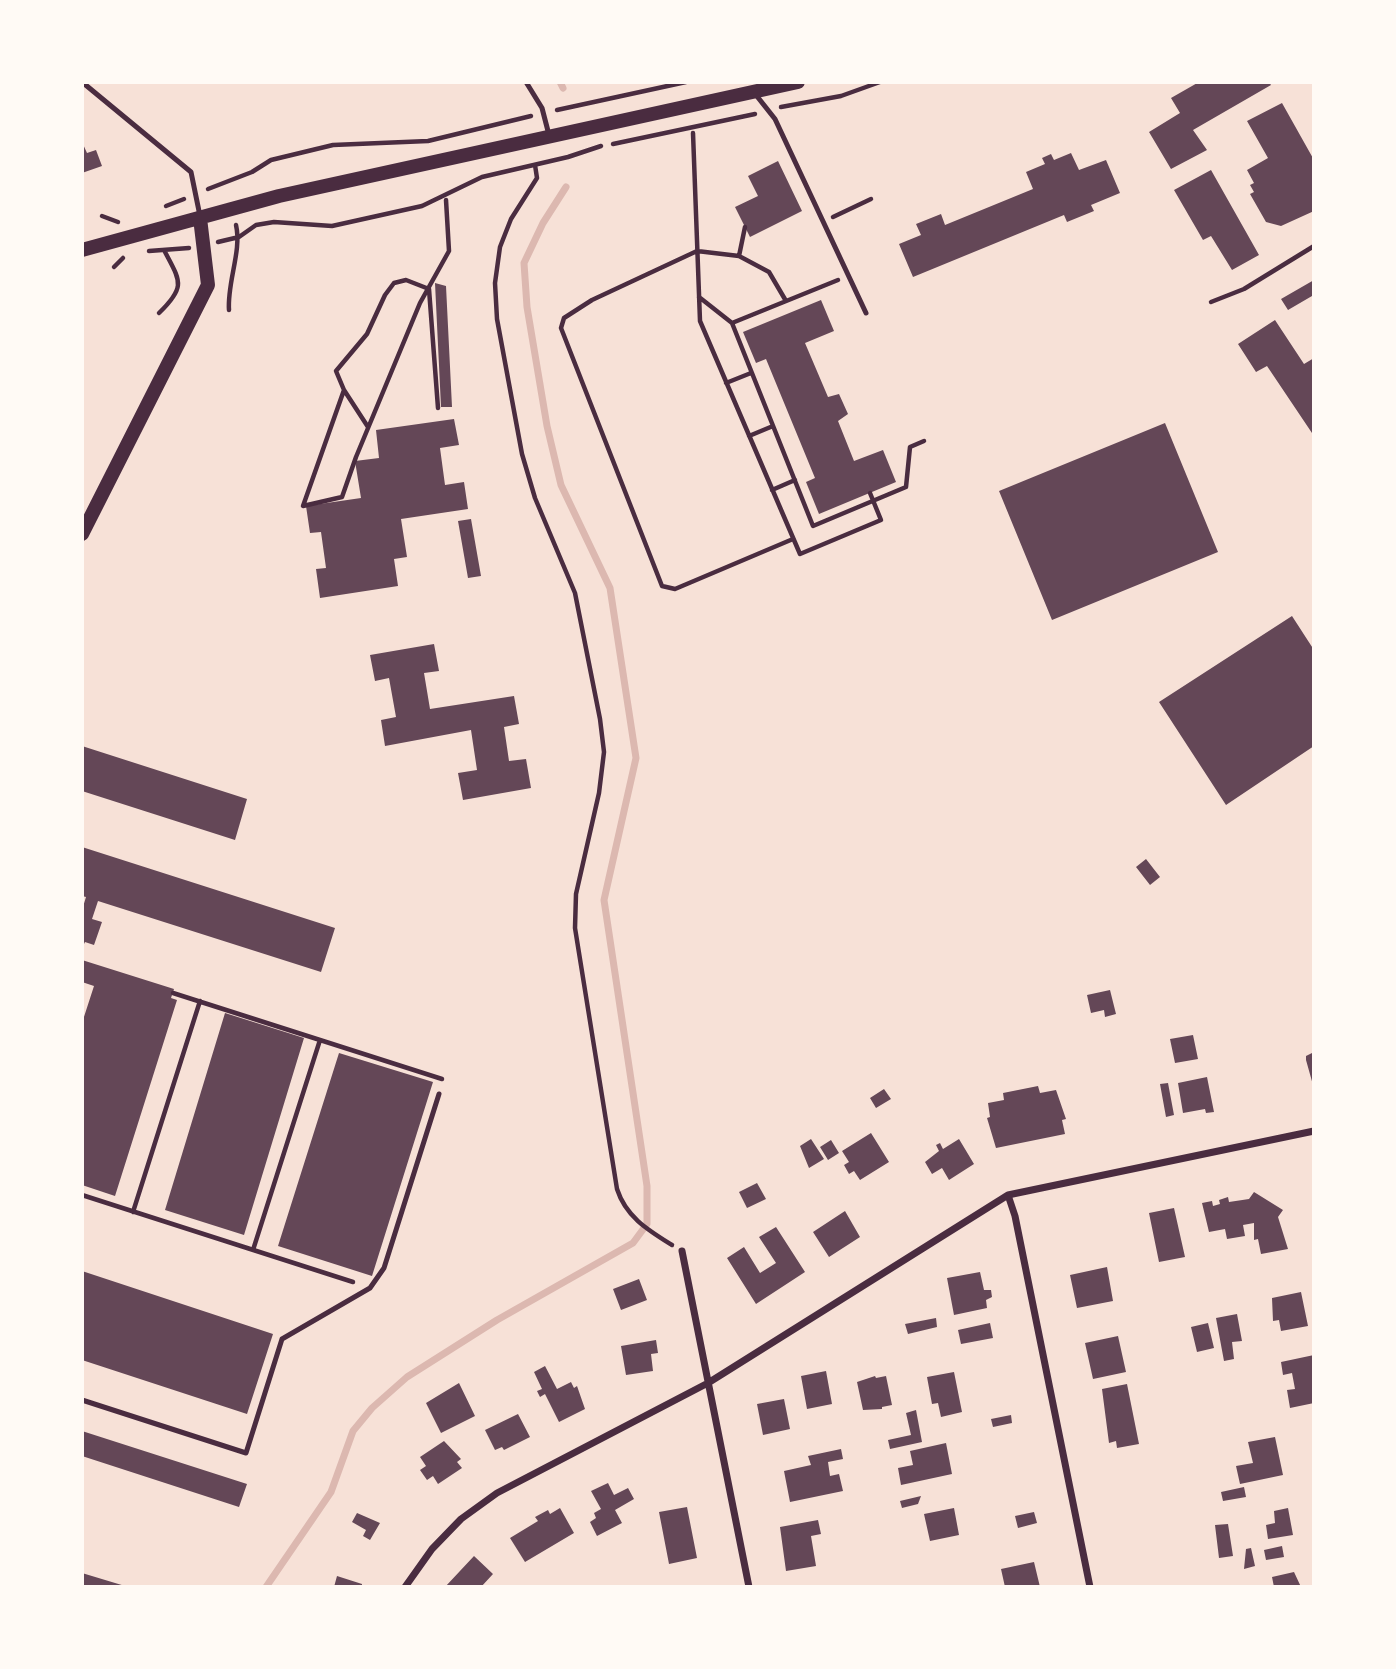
<!DOCTYPE html>
<style>
body{margin:0}
#map{position:relative;width:1396px;height:1669px;overflow:hidden;background:#f7e1d7;font-family:"Golos Text",sans-serif}
canvas{display:block}
.frame{position:absolute;inset:0;border:84px solid #fffaf5;pointer-events:none}
</style>
<div id="map">
<canvas width="1396" height="1669"></canvas>
<div class="frame"></div>
</div>
<script>
const ctx = document.querySelector('canvas').getContext('2d');
ctx.lineJoin = 'round';
function trace(path, color, width, dash) {
  ctx.strokeStyle = color;
  ctx.lineWidth = width;
  ctx.lineCap = dash ? 'butt' : 'round';
  ctx.setLineDash(dash || []);
  ctx.stroke(path);
}
function paint(path, color) {
  ctx.fillStyle = color;
  ctx.fill(path, 'evenodd');
}
trace(new Path2D(`
 M 560,82 L 563,88
 M 266,1587 L 331,1492 L 353,1431 L 372,1408 L 407,1377 L 497,1320 L 633,1243 L 647,1224 L 647,1186 L 604,900 L 636,758 L 610,588 L 561,485 L 547,426 L 527,307 L 524,263 L 543,223 L 566,187`), '#dcb8b0', 7);
paint(new Path2D(`
 M 1199,82 L 1269,82 L 1271,85 L 1193,130 L 1207,150 L 1171,169 L 1149,132 L 1180,113 L 1171,98 Z
 M 1282,103 L 1314,160 L 1314,211 L 1281,226 L 1266,222 L 1250,194 L 1254,192 L 1250,185 L 1254,183 L 1247,170 L 1268,158 L 1247,121 Z
 M 82,142 L 87,153 L 96,150 L 102,166 L 82,173 Z
 M 1071,153 L 1079,170 L 1106,160 L 1120,193 L 1091,205 L 1094,211 L 1067,222 L 1064,215 L 913,277 L 899,244 L 921,235 L 916,224 L 941,214 L 945,225 L 1033,189 L 1026,172 L 1045,164 L 1042,158 L 1051,154 L 1054,160 Z
 M 778,161 L 802,211 L 750,237 L 735,207 L 758,196 L 748,176 Z
 M 1211,170 L 1259,255 L 1232,270 L 1211,236 L 1203,240 L 1174,190 Z
 M 1314,280 L 1314,299 L 1312,296 L 1288,310 L 1281,299 Z
 M 435,283 L 446,286 L 452,407 L 441,407 Z
 M 821,300 L 834,331 L 805,343 L 828,397 L 839,394 L 848,414 L 838,421 L 854,461 L 883,450 L 896,482 L 819,514 L 806,482 L 815,478 L 766,359 L 756,363 L 743,332 Z
 M 1275,320 L 1304,364 L 1314,358 L 1314,436 L 1267,366 L 1256,372 L 1238,344 Z
 M 454,419 L 459,445 L 440,448 L 445,485 L 464,482 L 468,509 L 401,519 L 407,557 L 394,559 L 398,586 L 320,598 L 316,569 L 326,568 L 321,532 L 310,533 L 306,506 L 361,498 L 355,461 L 379,458 L 376,430 Z
 M 1165,423 L 1218,552 L 1052,620 L 999,491 Z
 M 471,519 L 481,576 L 468,578 L 458,521 Z
 M 1292,616 L 1314,650 L 1314,746 L 1226,805 L 1159,702 Z
 M 434,644 L 439,671 L 424,673 L 430,709 L 514,696 L 519,724 L 504,727 L 509,761 L 526,759 L 531,788 L 463,800 L 458,773 L 477,770 L 471,730 L 385,746 L 381,720 L 396,717 L 389,678 L 375,681 L 370,655 Z
 M 82,746 L 247,799 L 235,840 L 82,791 Z
 M 82,847 L 335,928 L 321,972 L 98,901 L 92,919 L 102,922 L 94,945 L 85,942 L 82,948 L 82,910 L 86,897 L 82,896 Z
 M 1146,859 L 1160,877 L 1150,885 L 1136,867 Z
 M 82,960 L 174,989 L 171,998 L 177,1000 L 115,1196 L 82,1185 L 82,1023 L 94,986 L 82,982 Z
 M 1110,990 L 1116,1014 L 1105,1017 L 1104,1010 L 1091,1013 L 1087,995 Z
 M 225,1013 L 304,1038 L 244,1235 L 165,1210 Z
 M 1193,1035 L 1198,1059 L 1175,1063 L 1170,1039 Z
 M 1314,1052 L 1314,1085 L 1313,1085 L 1306,1060 L 1306,1056 Z
 M 339,1053 L 433,1082 L 372,1276 L 278,1246 Z
 M 1207,1077 L 1214,1112 L 1206,1113 L 1205,1109 L 1183,1113 L 1178,1083 Z
 M 1168,1083 L 1174,1115 L 1166,1117 L 1160,1084 Z
 M 1038,1086 L 1040,1093 L 1056,1090 L 1066,1119 L 1062,1120 L 1065,1134 L 996,1148 L 987,1118 L 990,1117 L 988,1103 L 1004,1100 L 1003,1093 Z
 M 884,1089 L 891,1099 L 876,1108 L 870,1098 Z
 M 871,1133 L 889,1162 L 860,1180 L 854,1171 L 849,1174 L 844,1165 L 849,1162 L 842,1151 Z
 M 811,1139 L 824,1159 L 809,1168 L 800,1146 Z
 M 959,1139 L 974,1164 L 949,1180 L 942,1168 L 932,1174 L 925,1162 L 939,1151 L 936,1145 L 940,1143 L 943,1149 Z
 M 831,1140 L 839,1153 L 828,1160 L 820,1147 Z
 M 757,1183 L 766,1199 L 747,1208 L 739,1192 Z
 M 1254,1192 L 1283,1210 L 1278,1217 L 1288,1249 L 1261,1254 L 1258,1239 L 1254,1240 L 1254,1223 L 1243,1225 L 1245,1236 L 1227,1239 L 1225,1229 L 1209,1232 L 1202,1203 L 1212,1201 L 1213,1206 L 1220,1204 L 1219,1200 L 1228,1197 L 1229,1202 L 1249,1199 Z
 M 1174,1208 L 1185,1257 L 1159,1262 L 1149,1213 Z
 M 845,1211 L 860,1237 L 829,1257 L 813,1232 Z
 M 776,1227 L 805,1272 L 756,1304 L 727,1258 L 744,1247 L 760,1273 L 776,1263 L 759,1237 Z
 M 1107,1267 L 1113,1301 L 1077,1308 L 1070,1275 Z
 M 82,1271 L 273,1334 L 247,1414 L 82,1360 Z
 M 980,1272 L 984,1290 L 991,1290 L 992,1297 L 986,1300 L 987,1308 L 954,1315 L 947,1278 Z
 M 639,1279 L 647,1300 L 621,1310 L 613,1289 Z
 M 1301,1292 L 1308,1326 L 1281,1331 L 1279,1320 L 1273,1321 L 1272,1298 Z
 M 1237,1314 L 1242,1341 L 1232,1342 L 1234,1359 L 1224,1361 L 1216,1318 Z
 M 936,1318 L 937,1327 L 908,1334 L 905,1324 Z
 M 990,1323 L 993,1338 L 961,1344 L 958,1330 Z
 M 1208,1323 L 1214,1348 L 1197,1352 L 1191,1327 Z
 M 1118,1336 L 1126,1372 L 1093,1379 L 1085,1343 Z
 M 656,1340 L 658,1353 L 651,1354 L 653,1371 L 626,1375 L 621,1346 Z
 M 1314,1355 L 1314,1403 L 1290,1408 L 1287,1390 L 1295,1389 L 1292,1373 L 1283,1375 L 1281,1362 Z
 M 545,1366 L 557,1389 L 571,1382 L 574,1388 L 577,1386 L 585,1409 L 559,1422 L 545,1394 L 540,1397 L 537,1391 L 542,1389 L 534,1372 Z
 M 826,1371 L 832,1404 L 807,1409 L 801,1376 Z
 M 954,1372 L 962,1412 L 941,1417 L 938,1403 L 932,1404 L 927,1377 Z
 M 875,1376 L 876,1378 L 886,1376 L 892,1405 L 882,1407 L 882,1409 L 863,1410 L 857,1382 Z
 M 459,1383 L 475,1416 L 441,1433 L 426,1403 Z
 M 1127,1384 L 1139,1444 L 1117,1448 L 1116,1441 L 1109,1443 L 1102,1389 Z
 M 784,1399 L 790,1429 L 763,1435 L 757,1404 Z
 M 916,1410 L 922,1442 L 890,1449 L 888,1440 L 911,1435 L 906,1413 Z
 M 518,1414 L 530,1437 L 504,1450 L 502,1447 L 495,1450 L 485,1430 Z
 M 1011,1415 L 1012,1423 L 993,1427 L 991,1419 Z
 M 82,1431 L 247,1484 L 239,1507 L 82,1456 Z
 M 1275,1437 L 1283,1475 L 1240,1484 L 1236,1466 L 1253,1463 L 1248,1442 Z
 M 444,1441 L 461,1459 L 457,1462 L 462,1468 L 438,1484 L 433,1476 L 427,1480 L 420,1470 L 426,1466 L 420,1457 Z
 M 946,1443 L 952,1474 L 901,1485 L 898,1468 L 913,1465 L 910,1451 Z
 M 841,1449 L 843,1459 L 828,1462 L 830,1476 L 839,1474 L 843,1491 L 790,1502 L 784,1471 L 811,1465 L 808,1456 Z
 M 608,1483 L 614,1495 L 628,1488 L 634,1499 L 615,1510 L 622,1523 L 597,1536 L 590,1522 L 596,1518 L 594,1513 L 601,1509 L 591,1491 Z
 M 1244,1487 L 1246,1497 L 1223,1501 L 1221,1492 Z
 M 921,1496 L 918,1504 L 902,1508 L 900,1501 Z
 M 687,1507 L 697,1558 L 669,1564 L 659,1512 Z
 M 560,1508 L 574,1533 L 525,1562 L 510,1538 L 538,1521 L 535,1517 L 548,1510 L 550,1514 Z
 M 954,1508 L 959,1535 L 930,1541 L 924,1514 Z
 M 1288,1508 L 1293,1535 L 1268,1539 L 1266,1525 L 1275,1523 L 1274,1511 Z
 M 1034,1512 L 1037,1523 L 1018,1528 L 1015,1516 Z
 M 357,1513 L 380,1523 L 370,1540 L 363,1536 L 366,1530 L 352,1522 Z
 M 818,1520 L 821,1534 L 811,1536 L 816,1566 L 786,1571 L 780,1527 Z
 M 1228,1524 L 1233,1556 L 1219,1558 L 1215,1525 Z
 M 1282,1546 L 1284,1557 L 1266,1560 L 1264,1550 Z
 M 1251,1548 L 1255,1566 L 1244,1569 L 1246,1549 Z
 M 474,1556 L 493,1574 L 481,1587 L 445,1587 Z
 M 1034,1562 L 1040,1587 L 1005,1587 L 1001,1569 Z
 M 1294,1572 L 1301,1587 L 1274,1587 L 1272,1577 Z
 M 82,1573 L 125,1586 L 125,1587 L 82,1587 Z
 M 337,1576 L 362,1584 L 362,1587 L 334,1587 Z`), '#644757');
trace(new Path2D(`
 M 781,107 L 841,96 L 880,82
 M 557,110 L 686,82
 M 693,133 L 700,321 L 800,554 L 881,520 L 870,493
 M 613,144 L 755,114
 M 535,165 L 537,178 L 511,219 L 500,247 L 495,283 L 497,319 L 522,454 L 535,498 L 575,593 L 600,719 L 604,752 L 599,793 L 576,894 L 575,928 L 617,1189 C 626,1217 648,1230 672,1245
 M 208,189 L 252,172 L 271,160 L 333,145 L 428,141 L 531,116
 M 166,206 L 184,199
 M 102,216 L 118,222
 M 833,217 L 871,199
 M 745,227 L 739,256 L 697,251 L 592,300 L 564,318 L 561,328 L 662,586 L 675,589 L 793,539
 M 218,242 L 239,237 L 256,225 L 274,222 L 332,226 L 422,206 L 482,177 L 568,157 L 601,146
 M 149,251 L 189,248
 M 739,256 L 769,272 L 786,301
 M 114,267 L 123,258
 M 699,297 L 732,323 L 813,526 L 906,487 L 910,447 L 924,441
 M 1211,302 L 1244,289 L 1314,246
 M 229,310 C 227,282 242,251 236,225
 M 159,313 C 187,286 180,281 164,250
 M 732,323 L 838,280
 M 726,383 L 751,373
 M 344,390 L 336,371 L 367,334 L 385,295 L 394,283 L 406,280 L 429,289 L 438,408
 M 368,427 L 344,390 L 303,506 L 342,497 L 356,457 L 420,303 L 449,251 L 446,200
 M 749,436 L 773,426
 M 772,490 L 795,480
 M 173,993 L 442,1079
 M 82,1195 L 353,1282
 M 133,1212 L 200,1001
 M 253,1250 L 320,1040`), '#4a2c40', 4.5);
trace(new Path2D(`
 M 82,82 L 191,172 L 200,216
 M 526,82 L 542,108 L 549,135
 M 756,95 L 775,119 L 866,313
 M 82,1400 L 246,1453 L 282,1339 L 370,1288 L 384,1268 L 439,1094`), '#4a2c40', 5);
trace(new Path2D(`
 M 1008,1195 L 1015,1216 L 1090,1587
 M 682,1251 L 749,1587
 M 405,1587 L 432,1549 L 461,1519 L 497,1493 L 708,1383 L 1008,1195 L 1314,1131`), '#4a2c40', 7);
trace(new Path2D(`
 M 82,250 L 279,196 L 798,82
 M 82,534 L 208,285 L 200,218`), '#4a2c40', 14);
</script>
